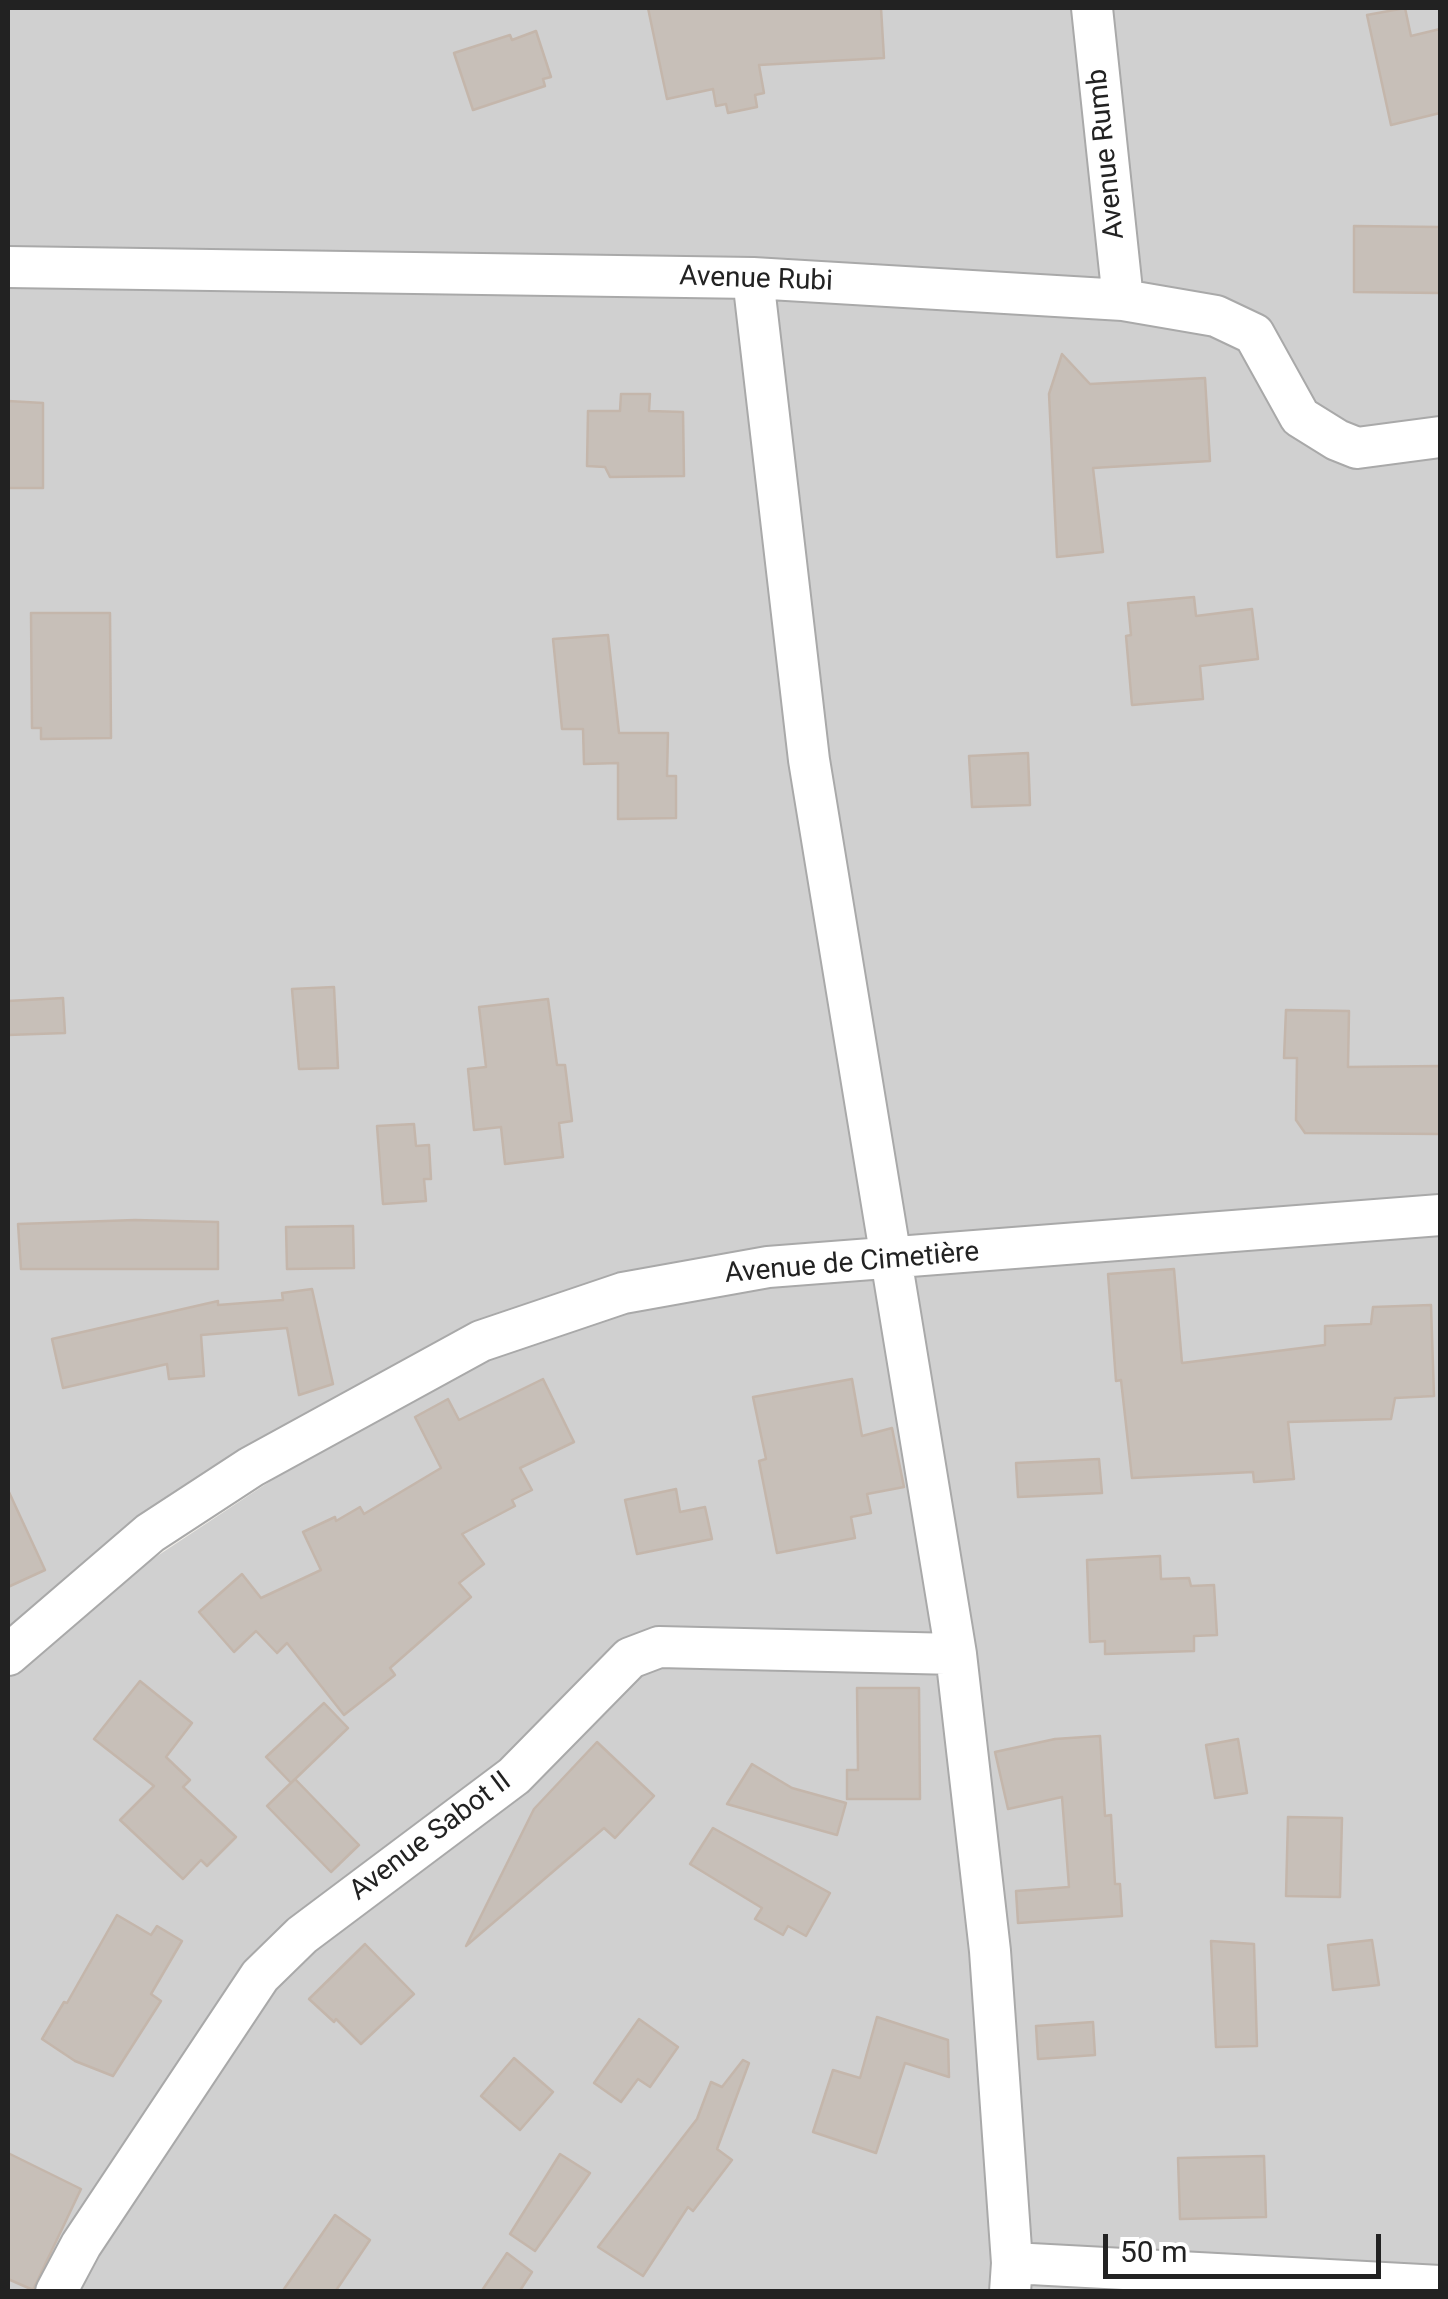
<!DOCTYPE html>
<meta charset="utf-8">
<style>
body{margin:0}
#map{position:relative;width:1448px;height:2299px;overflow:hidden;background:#f2efe9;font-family:Roboto,sans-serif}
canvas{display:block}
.frame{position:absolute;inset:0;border:10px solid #222;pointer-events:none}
.scale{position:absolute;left:1103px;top:2234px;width:278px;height:45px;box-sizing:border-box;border:5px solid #222;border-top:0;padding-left:12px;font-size:30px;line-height:35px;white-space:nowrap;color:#222;-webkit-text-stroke:8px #fff;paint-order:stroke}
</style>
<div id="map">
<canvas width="1448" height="2299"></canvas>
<div class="frame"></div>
<div class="scale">50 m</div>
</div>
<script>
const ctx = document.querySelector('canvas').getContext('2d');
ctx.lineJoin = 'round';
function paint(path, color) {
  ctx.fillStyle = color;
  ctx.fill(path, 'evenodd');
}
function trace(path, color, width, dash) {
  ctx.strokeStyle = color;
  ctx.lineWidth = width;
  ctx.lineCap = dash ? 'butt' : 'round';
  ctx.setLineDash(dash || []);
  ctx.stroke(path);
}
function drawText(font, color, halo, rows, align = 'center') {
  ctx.font = font + ' Roboto,sans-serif';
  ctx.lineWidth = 8;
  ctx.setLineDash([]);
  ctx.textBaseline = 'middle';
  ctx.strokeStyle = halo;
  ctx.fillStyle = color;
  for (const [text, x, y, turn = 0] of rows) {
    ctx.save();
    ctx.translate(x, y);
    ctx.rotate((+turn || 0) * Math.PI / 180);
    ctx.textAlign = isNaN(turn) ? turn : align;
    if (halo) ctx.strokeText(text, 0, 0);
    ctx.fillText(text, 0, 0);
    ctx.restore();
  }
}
paint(new Path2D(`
 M 8,8 L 1440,8 L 1440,2291 L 8,2292 ZM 373,1413 L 41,1633 L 324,1429 Z`), '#d0d0d0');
const building = new Path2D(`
 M 648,8 L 881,8 L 884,58 L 759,65 L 764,93 L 755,95 L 757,107 L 728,113 L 726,104 L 716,106 L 713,89 L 667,99 Z
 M 1405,8 L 1411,36 L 1440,29 L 1440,113 L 1391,125 L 1367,15 Z
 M 536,31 L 551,77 L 543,79 L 545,86 L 473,110 L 454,53 L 510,35 L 512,40 Z
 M 1354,226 L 1440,227 L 1440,293 L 1354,292 Z
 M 1062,354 L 1090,384 L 1205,378 L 1210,461 L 1093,468 L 1103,552 L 1057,557 L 1049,394 Z
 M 621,394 L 650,394 L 649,411 L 683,412 L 684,476 L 610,477 L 605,467 L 587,466 L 588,411 L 620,411 Z
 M 8,401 L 43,403 L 43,488 L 8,488 Z
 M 1194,597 L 1196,616 L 1252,609 L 1258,659 L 1200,666 L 1203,699 L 1132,705 L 1126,636 L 1131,635 L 1128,603 Z
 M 31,613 L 110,613 L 111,738 L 41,739 L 41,728 L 32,728 Z
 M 608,635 L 619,733 L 668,733 L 667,776 L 676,776 L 676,818 L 618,819 L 618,763 L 584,764 L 583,729 L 562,729 L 553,639 Z
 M 1028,753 L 1030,805 L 972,807 L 969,756 Z
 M 334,987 L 338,1068 L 299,1069 L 292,989 Z
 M 63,998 L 65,1033 L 8,1035 L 8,1001 Z
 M 548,999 L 557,1065 L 565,1065 L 572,1121 L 559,1123 L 563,1157 L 505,1164 L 501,1127 L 474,1130 L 468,1069 L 486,1067 L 479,1007 Z
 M 1286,1010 L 1349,1011 L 1348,1067 L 1440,1066 L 1440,1134 L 1305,1133 L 1296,1120 L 1297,1058 L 1284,1058 Z
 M 414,1124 L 416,1146 L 429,1145 L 431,1179 L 424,1179 L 426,1201 L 383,1204 L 377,1126 Z
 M 135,1220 L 218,1222 L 218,1269 L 21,1269 L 18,1224 Z
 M 353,1226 L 354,1268 L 287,1269 L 286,1227 Z
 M 1174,1269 L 1182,1363 L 1325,1345 L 1325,1326 L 1371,1324 L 1373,1307 L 1431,1305 L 1434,1396 L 1395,1398 L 1391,1419 L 1288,1422 L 1294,1479 L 1254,1482 L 1253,1472 L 1132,1478 L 1121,1380 L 1116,1381 L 1108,1274 Z
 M 312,1289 L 333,1384 L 299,1395 L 287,1328 L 201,1335 L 204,1376 L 169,1379 L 167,1364 L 63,1388 L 52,1339 L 218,1301 L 218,1305 L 283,1300 L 282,1293 Z
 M 543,1379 L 574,1442 L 520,1468 L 532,1490 L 512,1500 L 515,1506 L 462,1534 L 484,1564 L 459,1583 L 471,1597 L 390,1668 L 395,1675 L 344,1715 L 287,1643 L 277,1653 L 256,1631 L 234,1652 L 199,1612 L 242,1574 L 261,1598 L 321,1570 L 303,1532 L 335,1517 L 336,1521 L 360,1507 L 364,1514 L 441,1468 L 415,1417 L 448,1399 L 459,1420 Z
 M 852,1379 L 862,1436 L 892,1428 L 904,1487 L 867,1494 L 871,1513 L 851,1517 L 855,1538 L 777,1553 L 759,1461 L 766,1459 L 753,1397 Z
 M 1099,1459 L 1102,1493 L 1018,1497 L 1016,1463 Z
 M 676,1489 L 680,1512 L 705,1507 L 712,1539 L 637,1554 L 625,1500 Z
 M 8,1490 L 45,1570 L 8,1587 Z
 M 1160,1556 L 1161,1579 L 1189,1578 L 1191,1586 L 1214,1585 L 1217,1635 L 1194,1636 L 1194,1651 L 1105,1654 L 1105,1641 L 1090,1642 L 1087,1560 Z
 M 140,1681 L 192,1723 L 166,1757 L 190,1780 L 183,1787 L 236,1837 L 207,1866 L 201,1860 L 183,1879 L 120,1820 L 154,1786 L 94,1739 Z
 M 857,1688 L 919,1688 L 920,1799 L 847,1799 L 847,1770 L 858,1770 Z
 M 324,1703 L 348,1728 L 291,1783 L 266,1757 Z
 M 1100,1736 L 1105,1816 L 1111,1815 L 1115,1884 L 1120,1884 L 1122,1916 L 1018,1923 L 1016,1891 L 1069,1887 L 1062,1797 L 1008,1809 L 995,1752 L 1055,1739 Z
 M 1238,1739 L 1247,1793 L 1215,1798 L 1206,1745 Z
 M 597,1742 L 654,1796 L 615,1838 L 604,1828 L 466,1946 L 534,1809 Z
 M 752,1764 L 792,1788 L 846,1803 L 837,1835 L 727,1804 Z
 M 295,1779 L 359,1845 L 331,1872 L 267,1806 Z
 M 1288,1817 L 1342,1818 L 1340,1897 L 1286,1896 Z
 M 713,1828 L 830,1893 L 806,1936 L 788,1926 L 783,1935 L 755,1919 L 762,1908 L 690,1864 Z
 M 117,1915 L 151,1935 L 157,1926 L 182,1941 L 151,1994 L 161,2001 L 113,2076 L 75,2061 L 42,2039 L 64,2002 L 67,2003 Z
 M 1372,1940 L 1379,1985 L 1333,1990 L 1328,1945 Z
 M 1211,1941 L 1254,1944 L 1257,2046 L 1216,2047 Z
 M 365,1944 L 414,1994 L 361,2044 L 336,2019 L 334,2022 L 309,1999 Z
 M 877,2017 L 948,2040 L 949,2077 L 905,2063 L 876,2153 L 813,2132 L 833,2070 L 860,2078 Z
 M 639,2019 L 678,2047 L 650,2087 L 638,2079 L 621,2102 L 594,2083 Z
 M 1093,2022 L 1095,2055 L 1038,2059 L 1036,2026 Z
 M 514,2058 L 553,2092 L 520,2130 L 481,2096 Z
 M 743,2060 L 749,2063 L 717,2149 L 732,2160 L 693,2211 L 688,2207 L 643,2276 L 598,2247 L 697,2119 L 711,2082 L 722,2087 Z
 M 8,2153 L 81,2189 L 33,2290 L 8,2279 Z
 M 560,2154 L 590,2173 L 535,2251 L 510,2234 Z
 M 1264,2156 L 1266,2217 L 1180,2219 L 1178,2158 Z
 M 335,2215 L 370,2240 L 335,2292 L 282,2292 Z
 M 507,2253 L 532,2272 L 519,2292 L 481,2292 Z`);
paint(building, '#c7bfb8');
trace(building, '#c4b6ab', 2.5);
const street = new Path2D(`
 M 1092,8 L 1123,300
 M 8,267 L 753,278 L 1123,300 L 1216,316 L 1254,334 L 1300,417 L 1337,440 L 1357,448 L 1440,437
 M 753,278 L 809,760 L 956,1654 L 990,1951 L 1012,2263 L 1010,2292
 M 8,1655 L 150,1533 L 251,1467 L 481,1341 L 623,1293 L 768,1267 L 1440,1215
 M 1012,2263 L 1440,2286
 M 56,2292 L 81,2245 L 260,1976 L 302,1935 L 514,1776 L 630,1658 L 659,1647 L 956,1654`);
trace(street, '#a9a9a9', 44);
trace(street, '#fff', 40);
drawText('28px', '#222', '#fff', [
 ["Avenue Rumb",1107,154,-96],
 ["Avenue Rubi",756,280,2],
 ["Avenue de Cimetière",852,1264,-5],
 ["Avenue Sabot II",431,1837,-37]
]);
</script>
